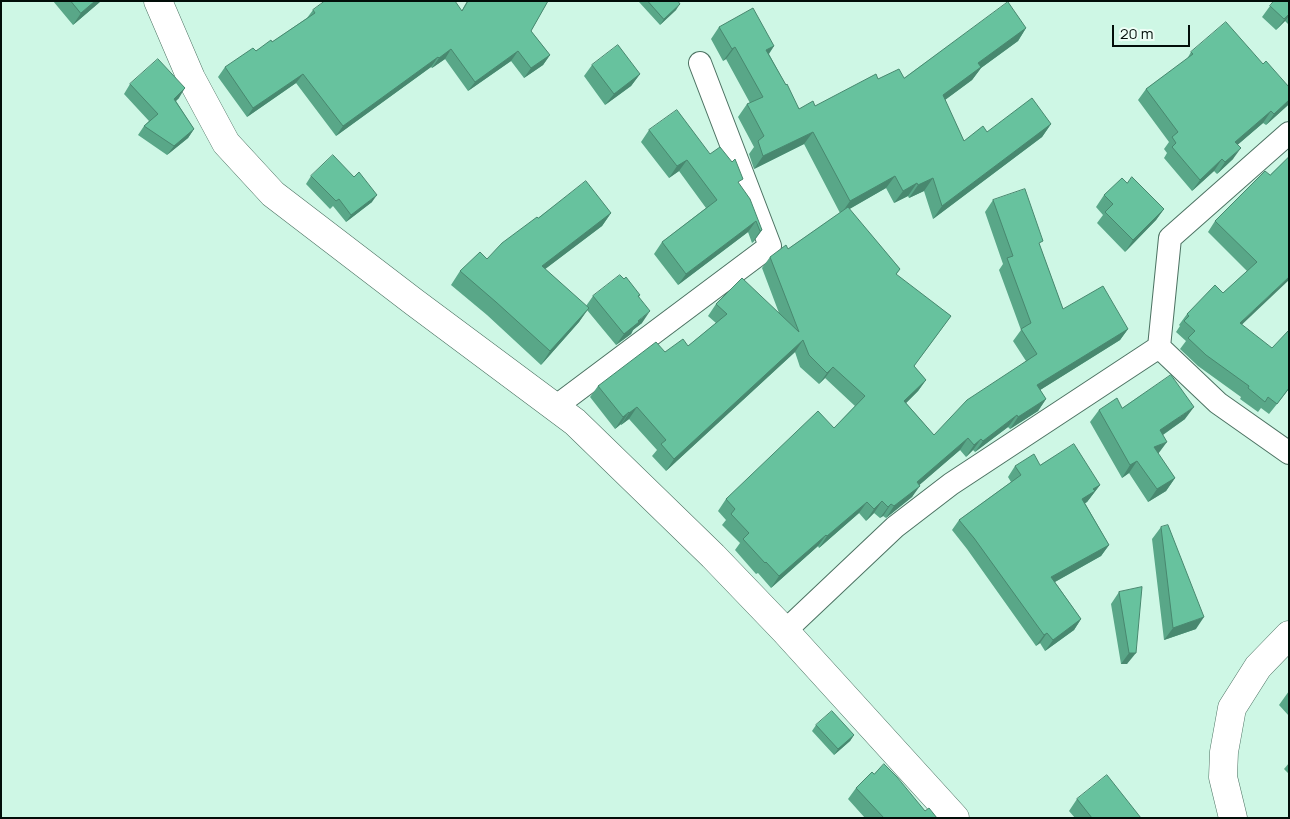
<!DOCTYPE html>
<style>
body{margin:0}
#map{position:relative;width:1290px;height:819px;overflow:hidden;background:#cef7e5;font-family:Manrope,sans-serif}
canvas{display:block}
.frame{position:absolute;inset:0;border:2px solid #020e09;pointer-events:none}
.scale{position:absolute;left:1112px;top:25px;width:78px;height:22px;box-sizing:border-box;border:2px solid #020e09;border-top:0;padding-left:6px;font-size:15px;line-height:18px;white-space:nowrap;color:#020e09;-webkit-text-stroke:4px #eefef6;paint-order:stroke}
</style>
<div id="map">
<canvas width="1290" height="819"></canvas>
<div class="frame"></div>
<div class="scale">20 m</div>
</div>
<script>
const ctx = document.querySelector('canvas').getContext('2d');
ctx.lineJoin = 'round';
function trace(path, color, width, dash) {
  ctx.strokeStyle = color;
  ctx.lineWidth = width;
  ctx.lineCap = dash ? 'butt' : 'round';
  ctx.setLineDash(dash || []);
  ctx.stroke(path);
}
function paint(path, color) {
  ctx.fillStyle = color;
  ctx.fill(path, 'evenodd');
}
const minor = new Path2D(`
 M 1159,347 L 1170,238 L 1289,133
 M 1159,347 L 1218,403 L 1289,453
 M 555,407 L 770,246 L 700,63
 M 785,631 L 895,527 L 951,484 L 1159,347`);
const tertiary = new Path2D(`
 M 158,1 L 191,78 L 226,143 L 273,194 L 414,302 L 575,422 L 713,556 L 785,631 L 955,818
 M 1233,818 L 1223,777 L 1224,752 L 1232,708 L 1258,667 L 1289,635`);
trace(minor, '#4c7262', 24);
trace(tertiary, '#4c7262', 29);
trace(minor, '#fff', 22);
trace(tertiary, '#fff', 28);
paint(new Path2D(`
 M 53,1 L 101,1 L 73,25 Z
 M 467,1 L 548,1 L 531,31 L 550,55 L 543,65 L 524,78 L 511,61 L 468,91 L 445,59 L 432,68 L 431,67 L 336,136 L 296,83 L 247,117 L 218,77 L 225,67 L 272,42 L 307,18 L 313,10 L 462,10 Z
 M 640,1 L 678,1 L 676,10 L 660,25 L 639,2 Z
 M 1289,1 L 1289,25 L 1285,21 L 1276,30 L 1262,17 L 1270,6 Z
 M 719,27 L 774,46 L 769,54 L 799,109 L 815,106 L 878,79 L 904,78 L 1026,28 L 1018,41 L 981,68 L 972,80 L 945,100 L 964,141 L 987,132 L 1051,124 L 1042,137 L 933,219 L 924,191 L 909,198 L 908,196 L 894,203 L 886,188 L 849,209 L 900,269 L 896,275 L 951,316 L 914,366 L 926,380 L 918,391 L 906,403 L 934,435 L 1026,361 L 1013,341 L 1021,330 L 999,270 L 1003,264 L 985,212 L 993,200 L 1040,246 L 1063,309 L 1128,329 L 1120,340 L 1040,390 L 1046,399 L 1038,411 L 1010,429 L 1008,427 L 975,452 L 973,450 L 966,457 L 960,450 L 919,485 L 912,497 L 886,518 L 883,516 L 880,518 L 874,513 L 866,521 L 859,513 L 819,548 L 818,546 L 771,588 L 758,573 L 756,574 L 735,550 L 740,543 L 722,525 L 726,520 L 718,511 L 726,499 L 834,428 L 855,406 L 825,378 L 819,384 L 800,367 L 795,352 L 666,471 L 652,456 L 657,450 L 629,419 L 621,425 L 621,424 L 615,429 L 590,397 L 598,386 L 665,352 L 688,346 L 716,323 L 708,316 L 716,304 L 779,313 L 762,268 L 770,257 L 788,249 L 840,213 L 804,144 L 754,169 L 749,154 L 754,147 L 738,117 L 747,104 L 750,103 L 726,59 L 723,61 L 711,39 Z
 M 1191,52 L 1263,64 L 1289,87 L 1289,104 L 1287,106 L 1266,125 L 1263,123 L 1237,145 L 1233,159 L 1217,174 L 1214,171 L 1192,191 L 1164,158 L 1167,153 L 1164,149 L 1169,142 L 1138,100 L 1146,89 L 1187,59 Z
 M 592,65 L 640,74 L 631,86 L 605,105 L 584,76 Z
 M 130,84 L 179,98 L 176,101 L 194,129 L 188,138 L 167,155 L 138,135 L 144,126 L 149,121 L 124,94 Z
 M 649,130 L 710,154 L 739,184 L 762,230 L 754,241 L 752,243 L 748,232 L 678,285 L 654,254 L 662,242 L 706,208 L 679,171 L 669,178 L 641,142 Z
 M 1289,157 L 1242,325 L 1289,389 L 1269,414 L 1261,408 L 1258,412 L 1240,399 L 1241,397 L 1198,366 L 1180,349 L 1186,341 L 1176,332 L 1180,326 L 1179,325 L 1187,314 L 1223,293 L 1247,271 L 1208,232 L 1215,221 L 1270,175 Z
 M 311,176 L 372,202 L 346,222 L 333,206 L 330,209 L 306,184 Z
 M 1127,183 L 1164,209 L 1156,220 L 1125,252 L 1097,223 L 1103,215 L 1096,207 L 1104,195 Z
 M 611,213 L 602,226 L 545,269 L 586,306 L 593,296 L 624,279 L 640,295 L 639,297 L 642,323 L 633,330 L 631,334 L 616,345 L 587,310 L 579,322 L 541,365 L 487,315 L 451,285 L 460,271 L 487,259 L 538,218 Z
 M 1122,408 L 1185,419 L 1163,435 L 1158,454 L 1175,478 L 1166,491 L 1148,502 L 1129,473 L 1122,478 L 1090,422 L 1099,410 Z
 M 1040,465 L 1100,485 L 1087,502 L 1085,503 L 1109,545 L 1101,556 L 1055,582 L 1081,619 L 1074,630 L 1045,651 L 1040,643 L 1036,646 L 967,549 L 952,530 L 959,520 L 1011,482 L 1008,477 L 1015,466 Z
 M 1161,527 L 1196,629 L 1164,640 L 1152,539 Z
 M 1142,587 L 1127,664 L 1121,664 L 1111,604 L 1119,592 Z
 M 1289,691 L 1289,716 L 1279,705 Z
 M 816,725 L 854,735 L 850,741 L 834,755 L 812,731 Z
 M 1289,763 L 1289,774 L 1284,769 Z
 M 874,774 L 925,811 L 937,818 L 865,818 L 848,799 L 856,788 Z
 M 1077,799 L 1141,818 L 1075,818 L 1069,811 Z`), '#59a788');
paint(new Path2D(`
 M 95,1 L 101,1 L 73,25 L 81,13 Z
 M 680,4 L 676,10 L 660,25 L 664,19 Z
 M 1289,14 L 1289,16 L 1285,21 L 1276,30 Z
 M 1026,28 L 1018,41 L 981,68 L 972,80 L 934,108 L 943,95 L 978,63 Z
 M 774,46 L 765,59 L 766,50 Z
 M 735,47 L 726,59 L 723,61 L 732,49 Z
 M 451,49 L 445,59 L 432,68 L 439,58 Z
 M 518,51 L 511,61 L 468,91 L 475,82 Z
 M 550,55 L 543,65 L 524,78 L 531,68 Z
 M 438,57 L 431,67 L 336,136 L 343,126 Z
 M 303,74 L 296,83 L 247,117 L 253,108 Z
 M 640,74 L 631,86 L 605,105 L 614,94 Z
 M 185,88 L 179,98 L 168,108 L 174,99 Z
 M 1289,100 L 1289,104 L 1287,106 L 1266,125 L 1274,114 Z
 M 1271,111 L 1263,123 L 1227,154 L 1235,142 Z
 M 1051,124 L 1042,137 L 933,219 L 942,206 Z
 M 194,129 L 188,138 L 167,155 L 174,146 Z
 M 813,132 L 804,144 L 754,169 L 763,156 Z
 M 1241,148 L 1233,159 L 1217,174 L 1225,162 Z
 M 1222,159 L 1214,171 L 1192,191 L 1200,180 Z
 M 687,160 L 679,171 L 669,178 L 677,166 Z
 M 895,176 L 886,188 L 841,214 L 850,201 Z
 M 933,178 L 924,191 L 909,198 L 918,185 Z
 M 917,183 L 908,196 L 894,203 L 903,191 Z
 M 377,195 L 372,202 L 346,222 L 351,215 Z
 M 1164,209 L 1156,220 L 1125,252 L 1133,240 Z
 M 611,213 L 602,226 L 532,279 L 542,266 Z
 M 756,221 L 748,232 L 678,285 L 686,274 Z
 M 762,230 L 754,241 L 752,243 L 760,231 Z
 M 1289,277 L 1289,280 L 1232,334 L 1240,323 Z
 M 589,308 L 579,322 L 541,365 L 550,351 Z
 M 650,311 L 642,323 L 633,330 L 631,334 L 616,345 L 624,334 Z
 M 1128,329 L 1120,340 L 1029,397 L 1037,385 Z
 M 803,340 L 795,352 L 666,471 L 674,459 Z
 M 833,367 L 825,378 L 819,384 L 827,373 Z
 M 926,380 L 918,391 L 896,413 L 904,401 Z
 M 1046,399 L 1038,411 L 1010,429 L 1018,417 Z
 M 637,407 L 629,419 L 621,425 L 629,413 Z
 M 1194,407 L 1185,419 L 1151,443 L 1160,430 Z
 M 629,412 L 621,424 L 615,429 L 623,417 Z
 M 1017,415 L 1008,427 L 975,452 L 983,441 Z
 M 968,438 L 960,450 L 909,494 L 917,482 Z
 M 981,439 L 973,450 L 966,457 L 974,445 Z
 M 1167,442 L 1158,454 L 1154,447 Z
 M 1137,461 L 1129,473 L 1122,478 L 1130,465 Z
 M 1175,478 L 1166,491 L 1148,502 L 1157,489 Z
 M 1100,485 L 1087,502 L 1075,509 L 1082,499 L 1093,489 Z
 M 920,486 L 912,497 L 886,518 L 894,506 Z
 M 882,501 L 874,513 L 866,521 L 874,509 Z
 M 867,502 L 859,513 L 819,548 L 827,536 Z
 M 891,504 L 883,516 L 880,518 L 888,507 Z
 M 826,535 L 818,546 L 771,588 L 779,576 Z
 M 1109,545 L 1101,556 L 1044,588 L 1051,577 Z
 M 1204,617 L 1196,629 L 1164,640 L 1173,628 Z
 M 1081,619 L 1074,630 L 1045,651 L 1053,640 Z
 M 1047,633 L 1040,643 L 1036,646 L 1044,635 Z
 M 1129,653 L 1136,653 L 1127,664 L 1121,664 Z
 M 854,735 L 850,741 L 834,755 L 838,749 Z`), '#48886f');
const building = new Path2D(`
 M 71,1 L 95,1 L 81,13 Z
 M 325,1 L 455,1 L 462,11 L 468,1 L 548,1 L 531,31 L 550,55 L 531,68 L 518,51 L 475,82 L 451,49 L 439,58 L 438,57 L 343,126 L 303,74 L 253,108 L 225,67 L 253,48 L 256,51 L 271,40 L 272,42 L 315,13 L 313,10 Z
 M 648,1 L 678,1 L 680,4 L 664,19 Z
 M 1274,1 L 1289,1 L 1289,14 L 1284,19 L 1270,6 Z
 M 1008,2 L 1026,28 L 978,63 L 981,67 L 943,95 L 964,141 L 983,126 L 987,132 L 1032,98 L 1051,124 L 942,206 L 933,178 L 918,185 L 917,183 L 903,191 L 895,176 L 850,201 L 813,132 L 763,156 L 758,141 L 764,136 L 747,104 L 763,97 L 735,47 L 732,49 L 719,27 L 753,8 L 774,46 L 766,50 L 786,85 L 787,84 L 799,109 L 813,101 L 815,106 L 876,74 L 878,79 L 899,69 L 904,78 Z
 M 1226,22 L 1263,64 L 1266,61 L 1289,87 L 1289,100 L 1274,114 L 1271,111 L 1235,142 L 1241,148 L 1225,162 L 1222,159 L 1200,180 L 1172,147 L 1176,143 L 1172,137 L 1178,132 L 1146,89 L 1193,54 L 1191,52 Z
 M 618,45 L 640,74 L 614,94 L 592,65 Z
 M 158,59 L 185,88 L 174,99 L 194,129 L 174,146 L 144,126 L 158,114 L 130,84 Z
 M 677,110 L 710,154 L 720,147 L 732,162 L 735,159 L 743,179 L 738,182 L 750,199 L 762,230 L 760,231 L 756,221 L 686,274 L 662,242 L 717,200 L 687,160 L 677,166 L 649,130 Z
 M 333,155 L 354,177 L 359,172 L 377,195 L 351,215 L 339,199 L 336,201 L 311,176 Z
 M 1289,157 L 1289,277 L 1240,323 L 1272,348 L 1289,330 L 1289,388 L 1277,404 L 1268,397 L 1265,402 L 1248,388 L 1249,386 L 1206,355 L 1188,338 L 1195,331 L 1184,321 L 1189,316 L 1187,314 L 1215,285 L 1223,293 L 1257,262 L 1215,221 L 1265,171 L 1270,175 Z
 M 1132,177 L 1164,209 L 1133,240 L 1105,212 L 1113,204 L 1104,195 L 1122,178 L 1127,183 Z
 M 586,181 L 611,213 L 542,266 L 589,308 L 550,351 L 496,302 L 460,271 L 480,252 L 487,259 L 502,243 L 537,217 L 538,218 Z
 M 1025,189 L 1043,241 L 1039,243 L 1063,309 L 1103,286 L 1128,329 L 1037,385 L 1046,399 L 1018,417 L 1017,415 L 983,441 L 981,439 L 974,445 L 968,438 L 917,482 L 920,486 L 894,506 L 891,504 L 888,507 L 882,501 L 874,509 L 867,502 L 827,536 L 826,535 L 779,576 L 766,562 L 765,563 L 743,539 L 749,533 L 731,514 L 735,509 L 726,499 L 818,411 L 834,428 L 865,396 L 833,367 L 827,373 L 809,355 L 803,340 L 674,459 L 661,444 L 666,440 L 637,407 L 629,413 L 629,412 L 623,417 L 598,386 L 656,342 L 665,352 L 683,339 L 688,346 L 727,314 L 716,304 L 742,278 L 799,332 L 770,257 L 786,245 L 788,249 L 848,207 L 900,269 L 896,274 L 951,316 L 914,366 L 926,380 L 904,401 L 934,435 L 967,400 L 1037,354 L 1021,329 L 1031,323 L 1007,258 L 1013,256 L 993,200 Z
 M 620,275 L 624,279 L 626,277 L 640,295 L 638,296 L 650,311 L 638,321 L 639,322 L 624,334 L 593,296 Z
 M 1171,375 L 1194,407 L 1160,430 L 1167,442 L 1154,447 L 1175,478 L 1157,489 L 1137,461 L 1130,465 L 1099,410 L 1117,398 L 1122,408 Z
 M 1074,444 L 1100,485 L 1093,489 L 1095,491 L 1082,499 L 1109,545 L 1051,577 L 1081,619 L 1053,640 L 1047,633 L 1044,635 L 974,538 L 959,520 L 1021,475 L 1015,466 L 1034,454 L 1040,465 Z
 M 1168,525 L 1204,617 L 1173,628 L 1161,527 Z
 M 1142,587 L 1136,653 L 1129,653 L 1119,592 Z
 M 832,711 L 854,735 L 838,749 L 816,725 Z
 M 884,764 L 897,777 L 925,811 L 929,808 L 937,818 L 884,818 L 856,788 L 872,772 L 874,774 Z
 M 1107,775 L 1141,818 L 1092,818 L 1077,799 Z`);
paint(building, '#67c29e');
trace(building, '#48886f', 1);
</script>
